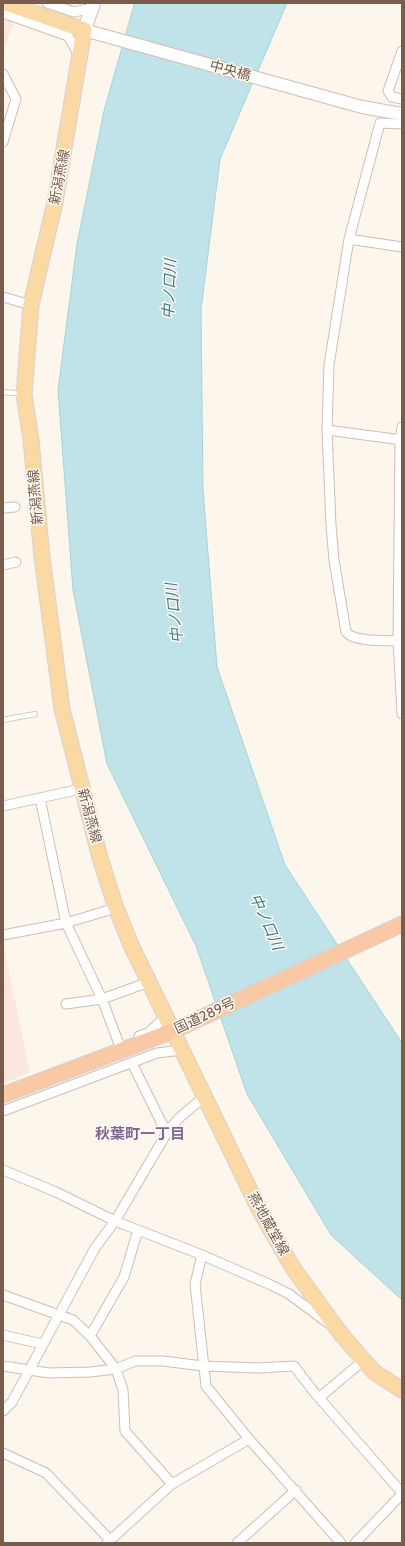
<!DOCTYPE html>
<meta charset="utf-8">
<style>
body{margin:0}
#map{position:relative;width:405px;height:1546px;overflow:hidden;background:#fdf6ec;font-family:Cabin,sans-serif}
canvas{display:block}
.frame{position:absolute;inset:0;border:4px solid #7a5c4d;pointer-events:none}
</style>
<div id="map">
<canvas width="405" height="1546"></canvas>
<div class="frame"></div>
</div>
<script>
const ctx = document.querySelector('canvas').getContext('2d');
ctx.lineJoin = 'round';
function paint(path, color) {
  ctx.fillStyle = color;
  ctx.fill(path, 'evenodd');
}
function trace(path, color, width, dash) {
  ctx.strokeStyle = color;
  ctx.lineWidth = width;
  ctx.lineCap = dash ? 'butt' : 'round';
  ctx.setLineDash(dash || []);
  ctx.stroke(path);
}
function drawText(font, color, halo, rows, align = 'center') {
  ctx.font = font + ' Cabin,"Noto Sans JP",sans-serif';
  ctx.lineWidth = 3;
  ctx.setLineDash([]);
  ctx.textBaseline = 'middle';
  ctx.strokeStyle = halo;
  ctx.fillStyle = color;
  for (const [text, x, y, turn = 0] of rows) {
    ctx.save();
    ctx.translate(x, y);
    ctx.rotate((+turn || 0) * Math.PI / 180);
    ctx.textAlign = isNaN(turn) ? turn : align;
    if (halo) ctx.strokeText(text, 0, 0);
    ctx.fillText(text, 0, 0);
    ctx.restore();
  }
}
paint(new Path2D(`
 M 3,8 L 17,13 L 3,54 Z
 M 3,943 L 30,1072 L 3,1084 Z`), '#fde8e0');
const water = new Path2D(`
 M 135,3 L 287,3 L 220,159 L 201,310 L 203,490 L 217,667 L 285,865 L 402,1043 L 402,1300 L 331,1235 L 247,1094 L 196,946 L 107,764 L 73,590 L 58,390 L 77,244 L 104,111 Z`);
paint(water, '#bfe3e8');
trace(water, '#a5d3da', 1);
const service = new Path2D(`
 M 3,392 L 23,394
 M 3,720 L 35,714`);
const minor = new Path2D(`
 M 47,3 L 74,12 L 92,8
 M 3,13 L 68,36 L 80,57
 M 402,51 L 388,91 L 392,97 L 402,99
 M 3,74 L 16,99 L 3,142
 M 402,124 L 380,123 L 349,239 L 329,365 L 327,430 L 331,525 L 334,560 L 346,632 C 355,643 388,640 402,641
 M 349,239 L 402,247
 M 3,297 L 31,305
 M 402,427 L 400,440 L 398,640 L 402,714
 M 327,430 L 402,440
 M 3,508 L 15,507
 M 3,565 L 16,562
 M 40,798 L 66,923 L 102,999 L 119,1044
 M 3,806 L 81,789
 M 3,935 L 66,923 L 116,908
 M 66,1004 L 102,999 L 149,982
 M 139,1036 L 148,1033 L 165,1017
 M 132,1063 L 162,1124 L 168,1131
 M 3,1111 L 157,1053 L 182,1050
 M 3,1170 L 56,1192 L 115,1221 L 202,1255 L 271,1285 L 289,1294 L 328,1323
 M 202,1255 L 195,1284 L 206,1386 L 249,1439 L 341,1543
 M 3,1295 L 73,1320 L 90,1336 L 116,1369 L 123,1390 L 125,1431 L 172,1484
 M 3,1335 L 42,1344
 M 90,1336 L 124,1277 L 138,1230
 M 3,1366 L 49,1373 L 90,1372 L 116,1369 L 135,1361 L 163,1361 L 203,1366 L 258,1368 L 294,1366 L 314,1392 L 402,1493
 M 320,1397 L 364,1360
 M 3,1411 L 12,1402 L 95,1248 L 115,1221 L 168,1131 L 179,1118 L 204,1097
 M 3,1453 L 46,1473 L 110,1540
 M 107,1543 L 172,1484 L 249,1439
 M 237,1543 L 296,1490
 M 355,1543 L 402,1494`);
const tertiary = new Path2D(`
 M 84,30 L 362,107 L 402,114`);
const secondary = new Path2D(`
 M 84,30 L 94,3`);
const primary = new Path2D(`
 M 6,3 L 84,30 L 55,202 L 31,305 L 24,394 L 31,440 L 42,557 L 62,709 L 100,858 L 116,908 L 131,945 L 260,1211 L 293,1268 L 341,1334 L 374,1372 L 402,1390`);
const trunk = new Path2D(`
 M 3,1095 L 173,1031 L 402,924`);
trace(service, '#d1beb0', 6);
trace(minor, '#d1beb0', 11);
trace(tertiary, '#d1beb0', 14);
trace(secondary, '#d6c0b0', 15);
trace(primary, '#dad1cd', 17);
trace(trunk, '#dad1cd', 17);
trace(service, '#fff', 4.5);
trace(minor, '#fff', 9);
trace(tertiary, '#fff', 12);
trace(secondary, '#fff', 13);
trace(primary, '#fbd9a5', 15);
trace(trunk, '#f9c8a4', 15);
drawText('14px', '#7a5c4d', '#fffaf3', [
 ["中央橋",230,71,15],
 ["新潟燕線",60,177,-79],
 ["新潟燕線",36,497,-95],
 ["新潟燕線",89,816,75],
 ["国道289号",205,1016,-25],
 ["燕地蔵堂線",268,1224,61]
]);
drawText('italic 15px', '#437c86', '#fffaf3', [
 ["中ノ口川",170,289,-88],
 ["中ノ口川",175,613,-96],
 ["中ノ口川",266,922,66]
]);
drawText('bold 15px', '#846695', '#fffaf3', [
 ["秋葉町一丁目",140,1135]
]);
</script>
